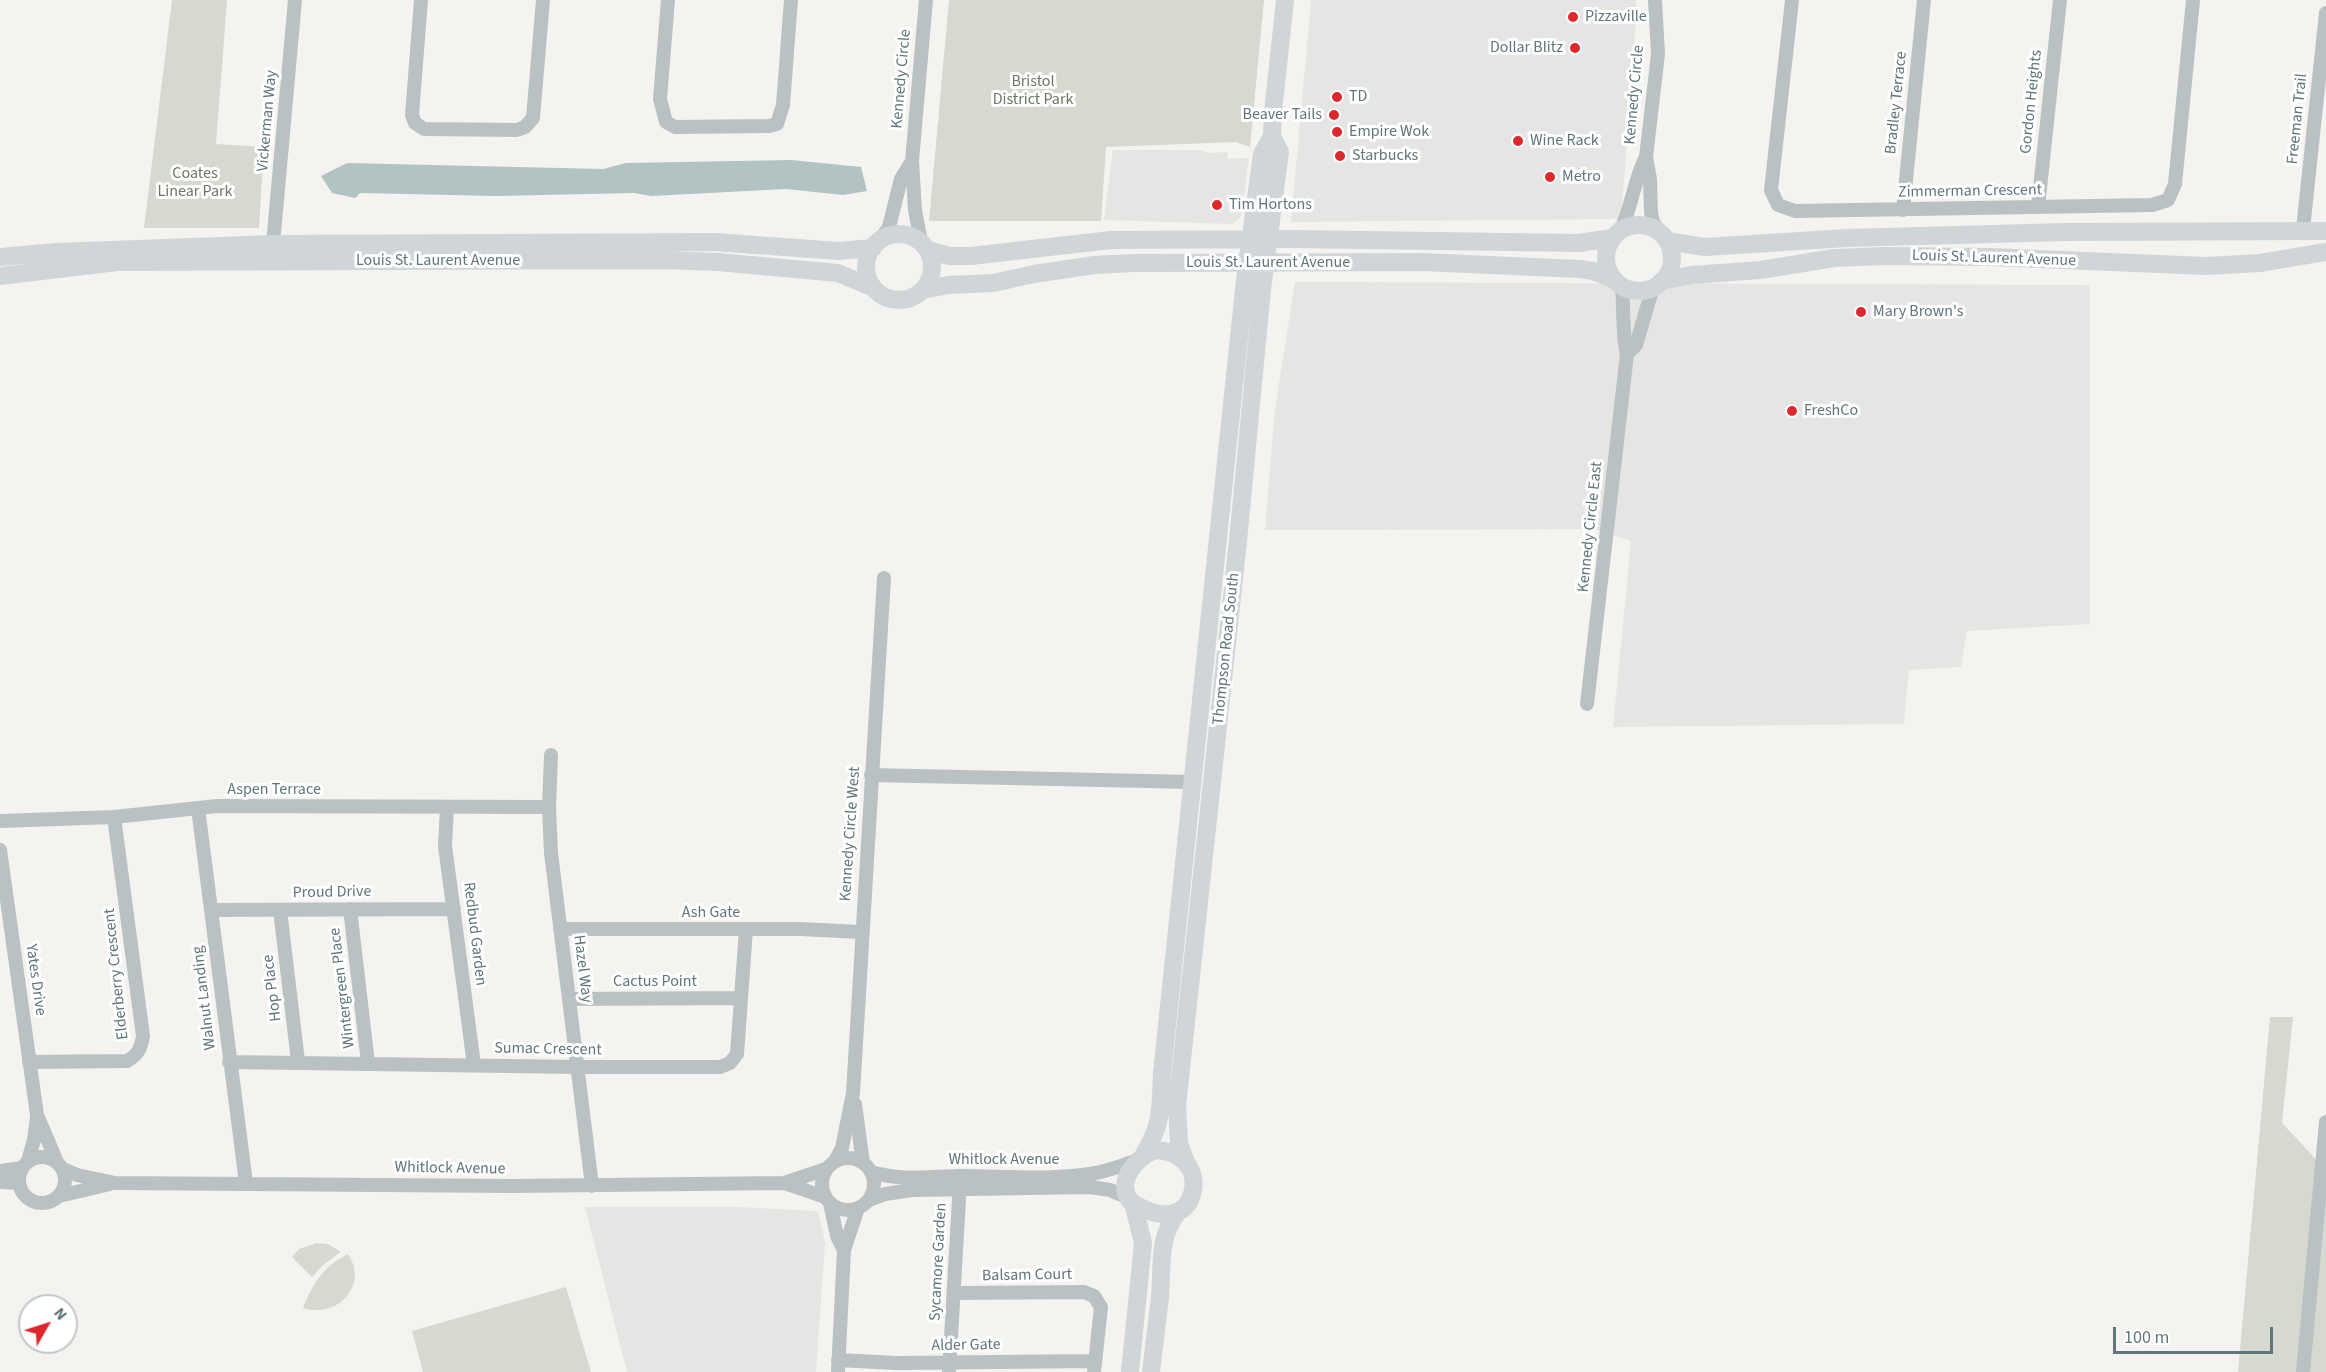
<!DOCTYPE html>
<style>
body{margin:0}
#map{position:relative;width:2326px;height:1372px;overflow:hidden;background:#f4f3f0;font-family:"Source Sans 3",sans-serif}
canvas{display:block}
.north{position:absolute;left:18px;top:1294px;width:60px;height:60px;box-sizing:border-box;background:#fff;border:2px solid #bfc8ca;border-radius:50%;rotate:51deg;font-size:16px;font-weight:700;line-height:24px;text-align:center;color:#60767b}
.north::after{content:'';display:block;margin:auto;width:21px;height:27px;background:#de272b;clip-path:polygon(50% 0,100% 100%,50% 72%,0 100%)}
.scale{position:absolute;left:2113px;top:1327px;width:160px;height:27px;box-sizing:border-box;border:3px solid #60767b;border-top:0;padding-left:8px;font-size:18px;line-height:21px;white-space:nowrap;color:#60767b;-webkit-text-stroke:4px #fff;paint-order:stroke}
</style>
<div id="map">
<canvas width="2326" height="1372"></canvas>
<div class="north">N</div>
<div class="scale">100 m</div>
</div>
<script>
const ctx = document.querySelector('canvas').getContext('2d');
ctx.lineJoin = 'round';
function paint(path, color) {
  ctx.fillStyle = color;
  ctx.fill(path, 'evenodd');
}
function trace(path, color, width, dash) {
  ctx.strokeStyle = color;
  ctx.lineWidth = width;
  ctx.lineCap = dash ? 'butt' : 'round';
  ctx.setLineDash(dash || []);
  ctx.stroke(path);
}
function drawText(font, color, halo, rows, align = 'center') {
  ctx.font = font + ' "Source Sans 3",sans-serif';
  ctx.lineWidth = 6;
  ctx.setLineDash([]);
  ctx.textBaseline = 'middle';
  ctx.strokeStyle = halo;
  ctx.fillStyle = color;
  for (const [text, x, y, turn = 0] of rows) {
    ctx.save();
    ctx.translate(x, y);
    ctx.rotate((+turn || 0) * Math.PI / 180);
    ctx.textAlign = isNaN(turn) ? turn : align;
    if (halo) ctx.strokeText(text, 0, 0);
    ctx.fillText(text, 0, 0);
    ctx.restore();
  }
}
paint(new Path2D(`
 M 1311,0 L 1635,0 L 1637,8 L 1621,219 L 1291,222 Z
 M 1113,150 L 1198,150 L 1209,153 L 1227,152 L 1228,159 L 1249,158 L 1241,217 L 1232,224 L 1104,220 Z
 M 1295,282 L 2090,285 L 2090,624 L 1967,631 L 1961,667 L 1909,670 L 1904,724 L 1613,727 L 1631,541 L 1594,529 L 1265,530 L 1275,409 Z
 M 585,1207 L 737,1207 L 818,1211 L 825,1242 L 816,1372 L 627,1372 Z`), '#e5e5e4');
paint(new Path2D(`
 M 172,0 L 227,0 L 216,144 L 264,147 L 259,228 L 144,228 Z
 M 949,0 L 1264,0 L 1250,147 L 1236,142 L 1106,147 L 1101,221 L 929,221 Z
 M 2270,1017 L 2293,1017 L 2282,1123 L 2326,1170 L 2326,1372 L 2238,1372 Z
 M 316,1243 L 328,1244 L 341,1252 L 323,1265 L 312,1277 L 292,1257 L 299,1249 Z
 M 348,1254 C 369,1286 337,1319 303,1308 C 312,1285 324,1265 348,1254 Z
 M 566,1287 L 591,1372 L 423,1372 L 412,1331 Z`), '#d5d9cf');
paint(new Path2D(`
 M 791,160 L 861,167 L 867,191 L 843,195 L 786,189 L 651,196 L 634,193 L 496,196 L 360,193 L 355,198 L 332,193 L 321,176 L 347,163 L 603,169 L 626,163 Z`), '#b1c3c3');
trace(new Path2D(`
 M 421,0 L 412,115 L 415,123 L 424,129 L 517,130 L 525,127 L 533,118 L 543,0
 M 668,0 L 660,99 L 666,122 L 675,127 L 769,126 L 777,124 L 783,105 L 791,0
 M 1655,0 L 1658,54 L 1646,157 L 1650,179 L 1651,212 L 1653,222 L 1660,233
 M 1792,0 L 1771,190 L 1778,205 L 1795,211 L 2152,205 L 2168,200 L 2175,184 L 2193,0
 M 2038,207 L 2060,0
 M 1903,210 L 1924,0
 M 2303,229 L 2326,13
 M 1620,231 C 1632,208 1633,182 1646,157
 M 880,240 L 889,227 L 901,179 L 912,161
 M 921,242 L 915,210 L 912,161 L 926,0
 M 273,244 L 295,0
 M 1622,286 C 1624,306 1622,336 1627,354 L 1636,345 L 1653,287
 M 1587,704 L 1627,354
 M 551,755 L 549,807 L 551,853 L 592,1186
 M 871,775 L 1193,782
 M 447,807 L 445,846 L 474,1065
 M 198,808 L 246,1183
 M 0,821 L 114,817 L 217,806 L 549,807
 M 0,850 L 37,1115 L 57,1162
 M 350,909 L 368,1063
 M 211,910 L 454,909
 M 280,910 L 298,1061
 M 560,929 L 800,929 L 861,932
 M 569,999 L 741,998
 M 29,1062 L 127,1061 C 138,1055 141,1048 143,1036 L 114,817
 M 229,1062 L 577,1067 L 720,1067 L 730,1063 L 737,1054 L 746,929
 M 855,1104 L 863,1163
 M19 1180a23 23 0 1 1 46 0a23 23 0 1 1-46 0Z
 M822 1184a26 26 0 1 1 52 0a26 26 0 1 1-52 0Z
 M 28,1161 L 34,1140 L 37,1117
 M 835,1161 L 842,1148 L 853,1093 L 884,578
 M 63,1169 L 77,1175 L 115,1183 L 511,1186 L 784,1183 L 825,1197
 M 0,1171 L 22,1168
 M 871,1172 C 902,1181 926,1177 958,1176 C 1003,1176 1051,1181 1096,1173 C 1110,1170 1123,1165 1136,1161
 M 0,1182 L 19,1183
 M 784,1183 L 826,1169
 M 59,1196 L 110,1184
 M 869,1200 L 885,1194 L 912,1190 L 1090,1187 L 1110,1190 L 1129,1198
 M 830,1203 L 837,1236 L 844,1250
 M 954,1293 L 1084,1292 L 1094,1296 L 1101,1307 L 1094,1372
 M 838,1360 L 896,1363 L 1095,1361
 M 838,1372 L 844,1250 L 858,1208
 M 949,1372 L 960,1182
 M 2303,1372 L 2326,1122`), '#bac1c3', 14);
trace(new Path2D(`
 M1606 258a33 33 0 1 1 66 0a33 33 0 1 1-66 0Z
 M866 267a33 33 0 1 1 66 0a33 33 0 1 1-66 0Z
 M 1667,241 L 1705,247 L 1847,238 L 2065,232 L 2326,231
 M 928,250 L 949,256 L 971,256 L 1111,240 L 1292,239 L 1579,243 L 1612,238
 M 0,257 L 56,252 L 273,244 L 715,242 L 838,251 L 873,248
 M 0,276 L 117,262 L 662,260 L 718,262 L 838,273 L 874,288
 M 1662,281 L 1691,275 L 1761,270 L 1834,258 L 1885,256 L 1990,257 L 2207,266 L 2260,263 L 2326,252
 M 923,290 L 948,285 L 993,283 L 1034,274 L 1094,265 L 1134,263 L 1423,262 L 1580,269 L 1593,271 L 1614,279
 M 1155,1150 C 1178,1151 1197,1165 1193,1190 C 1188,1218 1162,1218 1142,1208 C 1138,1206 1133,1204 1130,1201 C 1115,1181 1137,1157 1155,1150 Z
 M 1144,1154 C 1163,1123 1160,1108 1162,1073 L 1245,280 L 1262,154 L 1272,136
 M 1186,1162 L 1179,1143 L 1177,1106 L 1238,541 L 1262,289 L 1280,152 L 1272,136 L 1273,112 L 1285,0
 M 1130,1372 L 1143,1243 L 1133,1203
 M 1151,1372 C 1154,1347 1157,1322 1160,1297 C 1163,1265 1157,1239 1178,1212`), '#d0d6d8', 18);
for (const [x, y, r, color] of [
 [1573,17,6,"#de272b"],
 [1575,48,6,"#de272b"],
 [1337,97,6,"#de272b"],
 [1334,115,6,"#de272b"],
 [1337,132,6,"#de272b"],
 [1518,141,6,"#de272b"],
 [1340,156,6,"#de272b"],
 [1550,177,6,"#de272b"],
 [1217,205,6,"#de272b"],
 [1861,312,6,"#de272b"],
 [1792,411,6,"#de272b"]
]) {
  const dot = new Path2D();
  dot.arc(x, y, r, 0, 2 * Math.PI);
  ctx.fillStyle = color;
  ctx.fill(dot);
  trace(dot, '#fff', 2);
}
drawText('16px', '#60767b', '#fff', [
 ["Pizzaville",1585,17],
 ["Dollar Blitz",1563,48,"right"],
 ["TD",1349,97],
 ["Beaver Tails",1322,115,"right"],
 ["Empire Wok",1349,132],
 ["Wine Rack",1530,141],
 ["Starbucks",1352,156],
 ["Metro",1562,177],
 ["Tim Hortons",1229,205],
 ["Mary Brown's",1873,312],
 ["FreshCo",1804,411]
], 'left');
drawText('16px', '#60767b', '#fff', [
 ["Kennedy Circle",902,79,-85],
 ["Kennedy Circle",1635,95,-85],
 ["Gordon Heights",2032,102,-84],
 ["Bradley Terrace",1897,103,-84],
 ["Freeman Trail",2298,119,-84],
 ["Vickerman Way",268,121,-85],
 ["Zimmerman Crescent",1970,192,-1],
 ["Louis St. Laurent Avenue",1994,259,2],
 ["Louis St. Laurent Avenue",438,261],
 ["Louis St. Laurent Avenue",1268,263],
 ["Kennedy Circle East",1591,527,-84],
 ["Thompson Road South",1227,649,-84],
 ["Aspen Terrace",274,790],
 ["Kennedy Circle West",851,834,-86],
 ["Proud Drive",332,893,-1],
 ["Ash Gate",711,913],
 ["Redbud Garden",474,934,83],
 ["Hazel Way",582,969,83],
 ["Elderberry Crescent",117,974,-96],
 ["Yates Drive",35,980,82],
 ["Cactus Point",655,982],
 ["Hop Place",273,988,-97],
 ["Wintergreen Place",343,988,-97],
 ["Walnut Landing",205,998,-97],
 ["Sumac Crescent",548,1050,1],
 ["Whitlock Avenue",1004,1160],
 ["Whitlock Avenue",450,1169,1],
 ["Sycamore Garden",939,1262,-87],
 ["Balsam Court",1027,1276,-1],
 ["Alder Gate",966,1346,-1]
]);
drawText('16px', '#6c7862', '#fff', [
 ["Bristol",1033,82],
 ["District Park",1033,100],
 ["Coates",195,174],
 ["Linear Park",195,192]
]);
</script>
